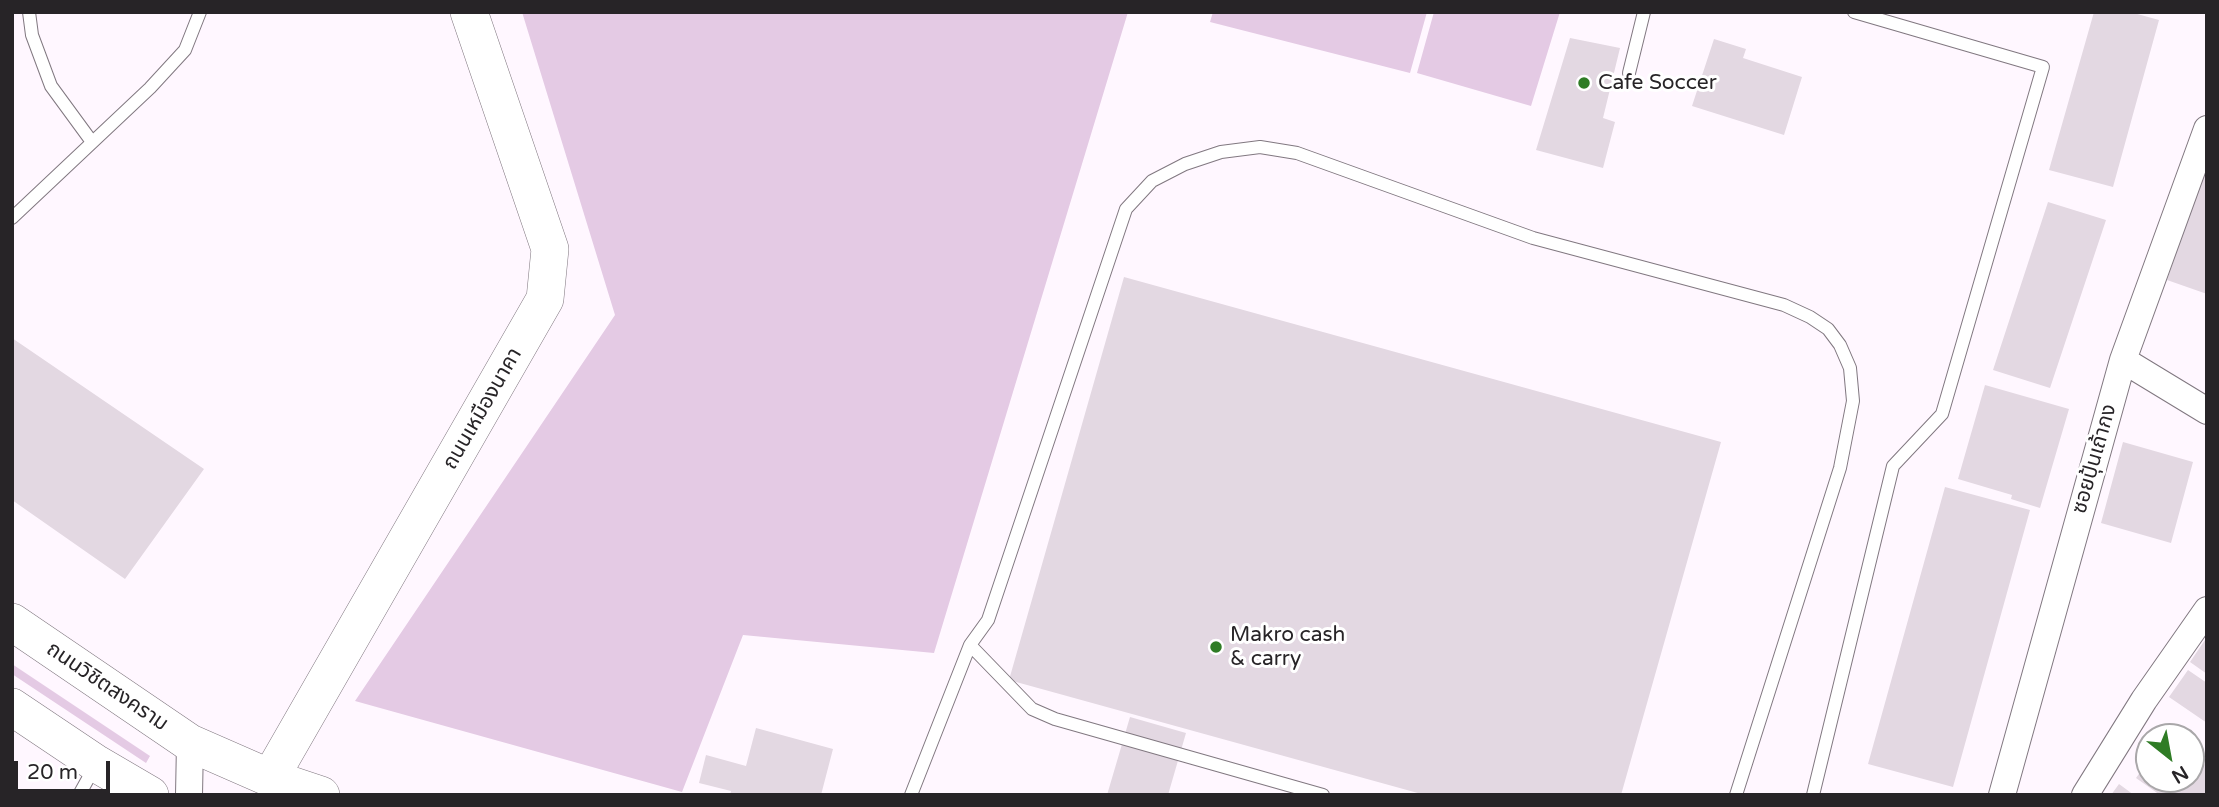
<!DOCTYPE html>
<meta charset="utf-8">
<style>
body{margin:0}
#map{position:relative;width:2219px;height:807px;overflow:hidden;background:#fff7ff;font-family:"Varela Round",sans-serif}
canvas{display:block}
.frame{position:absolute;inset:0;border:14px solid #272427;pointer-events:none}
.north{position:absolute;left:2135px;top:723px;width:70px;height:70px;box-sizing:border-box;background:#fff;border:2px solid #a9a7a9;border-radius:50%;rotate:149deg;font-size:19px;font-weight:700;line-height:28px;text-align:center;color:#272427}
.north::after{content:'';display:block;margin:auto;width:24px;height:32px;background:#2f7c25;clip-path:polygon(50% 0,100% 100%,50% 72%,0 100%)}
.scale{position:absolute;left:14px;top:761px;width:96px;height:32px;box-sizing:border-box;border:4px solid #272427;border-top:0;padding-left:9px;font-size:21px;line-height:24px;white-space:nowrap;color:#272427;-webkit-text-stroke:5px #fff;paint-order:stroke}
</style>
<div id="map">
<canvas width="2219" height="807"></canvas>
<div class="frame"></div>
<div class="north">N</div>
<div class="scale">20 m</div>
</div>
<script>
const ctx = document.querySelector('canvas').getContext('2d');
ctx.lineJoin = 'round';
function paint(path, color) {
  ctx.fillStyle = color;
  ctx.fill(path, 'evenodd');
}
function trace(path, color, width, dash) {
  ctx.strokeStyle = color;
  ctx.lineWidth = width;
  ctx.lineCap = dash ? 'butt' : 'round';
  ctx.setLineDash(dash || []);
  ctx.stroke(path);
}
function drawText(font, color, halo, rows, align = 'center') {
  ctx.font = font + ' "Varela Round","Noto Sans Thai",sans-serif';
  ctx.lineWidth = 6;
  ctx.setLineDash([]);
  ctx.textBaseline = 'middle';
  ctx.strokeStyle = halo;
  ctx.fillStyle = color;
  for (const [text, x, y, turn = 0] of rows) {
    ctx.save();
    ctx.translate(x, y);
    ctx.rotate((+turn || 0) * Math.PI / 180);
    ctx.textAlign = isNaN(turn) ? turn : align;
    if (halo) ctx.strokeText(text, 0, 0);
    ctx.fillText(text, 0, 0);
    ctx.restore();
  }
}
paint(new Path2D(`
 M 522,12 L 1128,12 L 934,653 L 743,635 L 682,792 L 355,701 L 615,315 Z
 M 1213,12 L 1427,12 L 1410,73 L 1210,22 Z
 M 1434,12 L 1560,12 L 1531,106 L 1417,73 Z
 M 12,664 L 150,756 L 146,763 L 12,674 Z`), '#e4cae4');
paint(new Path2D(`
 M 2094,12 L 2130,12 L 2159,20 L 2113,187 L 2049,170 Z
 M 1570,38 L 1620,48 L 1603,118 L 1615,122 L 1603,168 L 1536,150 Z
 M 1714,39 L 1746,49 L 1743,58 L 1802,77 L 1784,135 L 1692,106 Z
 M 2206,165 L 2207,165 L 2207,294 L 2167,280 Z
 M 2048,202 L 2106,220 L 2050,388 L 1993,370 Z
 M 1124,277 L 1721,442 L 1621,795 L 1425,795 L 1009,680 Z
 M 12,338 L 204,469 L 125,579 L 12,500 Z
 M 1985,385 L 2069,409 L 2040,508 L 2011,499 L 2012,495 L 1958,479 Z
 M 2123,442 L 2193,462 L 2171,543 L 2101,523 Z
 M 1945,487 L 2030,510 L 1953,787 L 1868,764 Z
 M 2207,637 L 2207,674 L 2190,662 Z
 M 2188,670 L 2207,683 L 2207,723 L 2169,697 Z
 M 1130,717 L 1186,733 L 1168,795 L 1107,795 Z
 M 756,728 L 833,749 L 821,795 L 730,795 L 731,791 L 699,783 L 706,755 L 746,766 Z
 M 2191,755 L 2207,766 L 2207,795 L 2160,795 L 2136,778 L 2149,760 L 2149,779 L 2191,779 Z
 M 2119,784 L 2134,795 L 2111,795 Z`), '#e3d8e2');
const lane = new Path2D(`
 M 29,12 L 32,35 L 51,86 L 92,142
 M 1629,73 L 1644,12
 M 12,218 L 150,88 L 185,50 L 200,12
 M 970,645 L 988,620 L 1126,209 L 1152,181 L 1185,164 L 1221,152 L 1260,147 L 1297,153 L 1533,238 L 1784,305 L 1810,317 L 1828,329 L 1840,345 L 1850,368 L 1853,401 L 1840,468 L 1736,795
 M 79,795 L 94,768
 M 911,795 L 970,645 L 1032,709 L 1055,719 L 1323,795
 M 1813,795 L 1893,466 L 1942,414 L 2043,67 L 1854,12`);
const street = new Path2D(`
 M 2123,360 L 2207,411
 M 189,795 L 190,743
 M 2002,795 L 2123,360 L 2207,129
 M 2085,795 L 2144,700 L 2207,610`);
const secondary = new Path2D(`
 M 12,622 L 190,743 L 270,778 L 321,795
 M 12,707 L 97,764 L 150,795
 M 270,778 L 545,299 L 550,249 L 469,12`);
trace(lane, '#817880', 14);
trace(street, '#817880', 28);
trace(secondary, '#817880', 38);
trace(lane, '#fff', 12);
trace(street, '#fff', 26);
trace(secondary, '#fff', 37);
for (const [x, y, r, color] of [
 [1584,83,7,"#2f7c25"],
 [1216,647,7,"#2f7c25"]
]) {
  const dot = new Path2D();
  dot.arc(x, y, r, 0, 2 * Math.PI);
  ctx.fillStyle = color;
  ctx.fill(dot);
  trace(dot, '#fff', 2.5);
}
drawText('21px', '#272427', '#fff', [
 ["Cafe Soccer",1598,83],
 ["Makro cash",1230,635],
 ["& carry",1230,659]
], 'left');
drawText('21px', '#272427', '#fff', [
 ["ถนนเหมืองนาคา",483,409,-60],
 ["ซอยปุ้นเถ้ากง",2095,459,-74],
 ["ถนนวิชิตสงคราม",107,687,34]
]);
</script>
